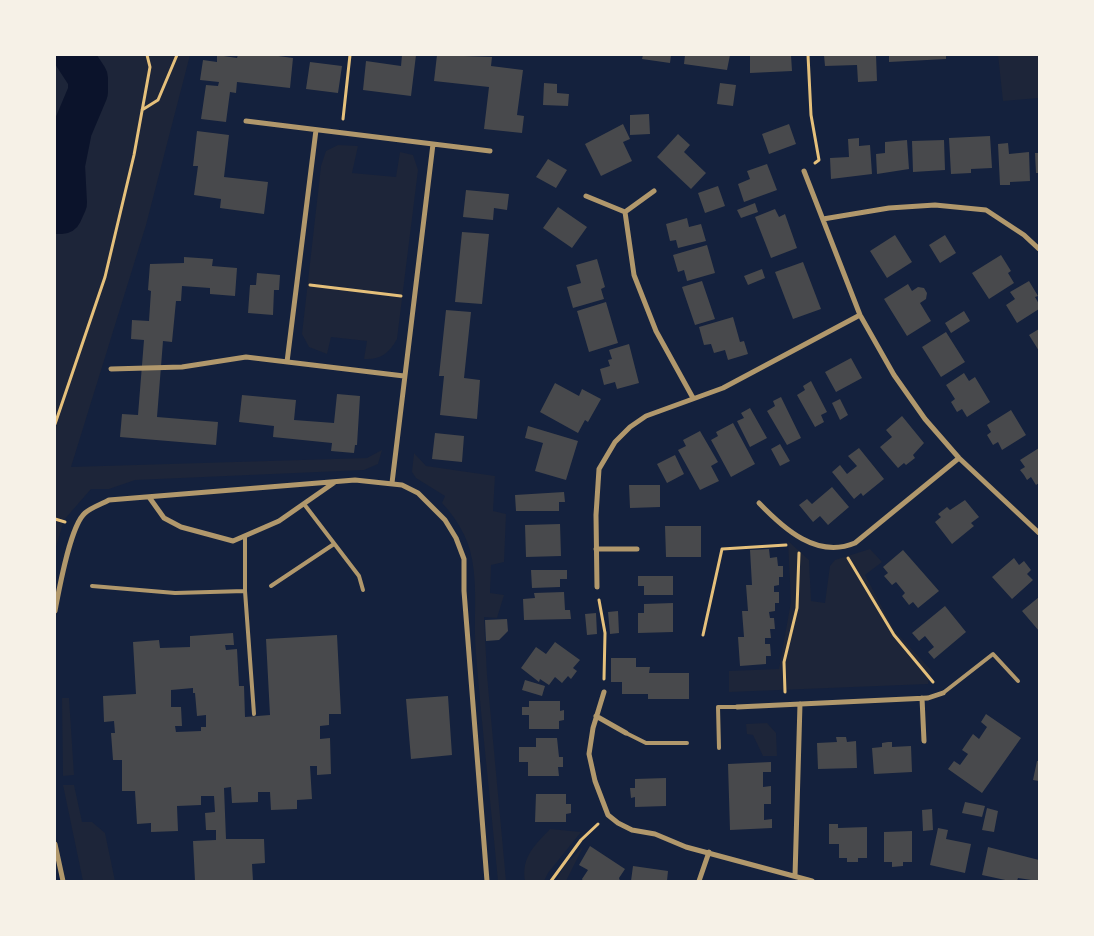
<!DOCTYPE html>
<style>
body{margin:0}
#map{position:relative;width:1094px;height:936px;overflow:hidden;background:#14213d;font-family:Manrope,sans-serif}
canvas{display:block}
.frame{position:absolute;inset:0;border:56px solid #f6f1e7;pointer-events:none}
</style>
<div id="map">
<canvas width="1094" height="936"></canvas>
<div class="frame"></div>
</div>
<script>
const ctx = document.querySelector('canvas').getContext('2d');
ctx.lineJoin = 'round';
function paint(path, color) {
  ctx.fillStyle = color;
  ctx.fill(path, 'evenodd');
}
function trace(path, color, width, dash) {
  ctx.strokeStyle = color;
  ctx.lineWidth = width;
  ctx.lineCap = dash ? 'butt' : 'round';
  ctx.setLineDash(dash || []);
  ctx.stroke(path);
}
paint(new Path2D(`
 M 55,55 L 190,55 L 146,225 L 71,467 L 367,458 L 382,450 L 378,464 L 364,470 L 135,480 L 109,489 L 91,489 L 64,520 L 55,550 Z
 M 998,55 L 1039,55 L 1039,98 L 1003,101 Z
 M 338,145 L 358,146 L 352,173 L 396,177 L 400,152 L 413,155 L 418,170 L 397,339 C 389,353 381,360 364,359 L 367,341 L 331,337 L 327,354 L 309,347 L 302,334 L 321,166 L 326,151 Z
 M 414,453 L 426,466 L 495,476 L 493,511 L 506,514 L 504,562 L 491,565 L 490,593 L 504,595 L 497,618 L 484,617 L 487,675 L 506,881 L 498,881 C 491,805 482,729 476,654 C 473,622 478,590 472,559 C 468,537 456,518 442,503 L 445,496 L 416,478 L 412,472 Z
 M 788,541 L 809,560 L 811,601 L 825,603 L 830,566 L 835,560 L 870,549 L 882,562 L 865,575 L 894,630 L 931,670 L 928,684 L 729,692 L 729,671 L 779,669 L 791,602 Z
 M 62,698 L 69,698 L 74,775 L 63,776 Z
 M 767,723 L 776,733 L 777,756 L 763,756 L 753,735 L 747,734 L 746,724 Z
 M 63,785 L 74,785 L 82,822 L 92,822 L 105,833 L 115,881 L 83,881 Z
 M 550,829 L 581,832 L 548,873 L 544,881 L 525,881 C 521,857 535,845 550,829 Z
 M 583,847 L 566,881 L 556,881 L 564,866 Z`), '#1d2539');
trace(new Path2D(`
 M 55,214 L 62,214 L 67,203 L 65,165 L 72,130 L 88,92 L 88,78 L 73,55`), '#0b132b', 40);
paint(new Path2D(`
 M 217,55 L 237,58 L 238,55 L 271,55 L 293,58 L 290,88 L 237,82 L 236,93 L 230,92 L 226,122 L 201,119 L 206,85 L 218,86 L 219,82 L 200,80 L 203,60 L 217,62 Z
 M 402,55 L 416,55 L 411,96 L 363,90 L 366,61 L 401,66 Z
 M 437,55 L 492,57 L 491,66 L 523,70 L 517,115 L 524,116 L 522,133 L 484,129 L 489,87 L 434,81 Z
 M 643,55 L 671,55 L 670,63 L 642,59 Z
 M 685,55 L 730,55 L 727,70 L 684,64 Z
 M 750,55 L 791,55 L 792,71 L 750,73 Z
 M 824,55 L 876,55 L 877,81 L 858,82 L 857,65 L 825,66 Z
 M 889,55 L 946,55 L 946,59 L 889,62 Z
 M 310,62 L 342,66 L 338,93 L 306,89 Z
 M 544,83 L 557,84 L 557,93 L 569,94 L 568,106 L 543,105 Z
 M 720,83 L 736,85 L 733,106 L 717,104 Z
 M 649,114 L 650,134 L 630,135 L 630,115 Z
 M 623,124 L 630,139 L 623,142 L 632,161 L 601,176 L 585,144 Z
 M 789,124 L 796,144 L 769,154 L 762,134 Z
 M 197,131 L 229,135 L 224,177 L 268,182 L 264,214 L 220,208 L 221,199 L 194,195 L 198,166 L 193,166 Z
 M 678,134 L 690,145 L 684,152 L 706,173 L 691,189 L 657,157 Z
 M 990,136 L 992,168 L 971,169 L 971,173 L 951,174 L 949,138 Z
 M 859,138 L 859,146 L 870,145 L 872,174 L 831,179 L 830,158 L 849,157 L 848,139 Z
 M 907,140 L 909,169 L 877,174 L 876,154 L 885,153 L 885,142 Z
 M 944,140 L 945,170 L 913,172 L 912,141 Z
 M 1008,143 L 1009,154 L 1029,152 L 1030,181 L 1010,182 L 1010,185 L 1000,185 L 998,144 Z
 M 1035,153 L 1039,153 L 1039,173 L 1036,173 Z
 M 548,159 L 567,170 L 556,188 L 536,177 Z
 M 767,164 L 777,190 L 744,202 L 738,184 L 750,179 L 747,171 Z
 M 718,186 L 725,206 L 705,213 L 698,193 Z
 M 466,190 L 509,194 L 507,210 L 494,208 L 493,220 L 463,217 Z
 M 755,203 L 758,212 L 741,218 L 737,210 Z
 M 558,207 L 587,227 L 572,248 L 543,228 Z
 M 775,209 L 779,217 L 785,214 L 797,248 L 771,258 L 755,217 Z
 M 687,218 L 689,227 L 701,224 L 706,241 L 678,248 L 676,240 L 670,241 L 666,224 Z
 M 462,232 L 489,234 L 482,304 L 455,302 Z
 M 895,235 L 912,262 L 887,278 L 870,251 Z
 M 945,235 L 956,253 L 940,263 L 929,245 Z
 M 707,245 L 715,273 L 687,281 L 684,270 L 678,272 L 673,255 Z
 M 1001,255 L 1011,271 L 1008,273 L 1014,283 L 989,299 L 972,273 Z
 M 184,257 L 213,259 L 212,266 L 237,268 L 235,296 L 210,294 L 210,288 L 182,286 L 181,301 L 176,301 L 172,342 L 163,341 L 157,417 L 218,422 L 216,445 L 120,437 L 122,414 L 138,415 L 144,340 L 131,339 L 132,320 L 149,321 L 151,291 L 148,290 L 150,264 L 184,263 Z
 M 597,259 L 605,287 L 601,289 L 604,299 L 573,308 L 567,287 L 581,283 L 576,265 Z
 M 803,262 L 821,309 L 793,319 L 775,272 Z
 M 762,269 L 765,278 L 748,285 L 744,276 Z
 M 257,273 L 280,275 L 279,290 L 274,290 L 273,315 L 248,313 L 250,285 L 256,285 Z
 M 702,281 L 715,319 L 695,325 L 682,287 Z
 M 1029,281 L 1038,296 L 1035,297 L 1039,304 L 1039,309 L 1017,323 L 1006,305 L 1015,299 L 1010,292 Z
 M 908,284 L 912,291 L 918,287 L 924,288 L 927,293 L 926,299 L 920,303 L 931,321 L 907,336 L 884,299 Z
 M 606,302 L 618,343 L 589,352 L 577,311 Z
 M 446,310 L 471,312 L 464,378 L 480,380 L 477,419 L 440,415 L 444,376 L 439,376 Z
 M 964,311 L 970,321 L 951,333 L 945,323 Z
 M 733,317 L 740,342 L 744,341 L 748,354 L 728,360 L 725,350 L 714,353 L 711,344 L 704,345 L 699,327 Z
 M 1039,329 L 1039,351 L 1029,335 Z
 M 946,332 L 965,362 L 941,377 L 922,347 Z
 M 629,344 L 639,383 L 617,389 L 615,382 L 604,385 L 600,369 L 610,366 L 608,360 L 612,359 L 609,350 Z
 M 851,358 L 862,378 L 836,392 L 825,372 Z
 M 964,373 L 969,381 L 975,377 L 990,402 L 967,417 L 962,409 L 957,412 L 951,402 L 955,399 L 946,385 Z
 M 811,381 L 827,412 L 821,415 L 824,422 L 815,427 L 797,395 L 805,390 L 803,386 Z
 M 555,383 L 579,396 L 582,389 L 601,399 L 588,422 L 585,420 L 578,433 L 540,412 Z
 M 337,394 L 360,396 L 357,445 L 355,445 L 354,453 L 331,451 L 332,443 L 273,437 L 274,426 L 239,422 L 242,395 L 296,400 L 294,420 L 334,423 Z
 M 781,397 L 801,438 L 787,445 L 767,411 L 775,406 L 773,401 Z
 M 840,399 L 848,415 L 840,420 L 832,403 Z
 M 750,408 L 767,438 L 750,447 L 737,421 L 744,418 L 741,413 Z
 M 1011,410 L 1026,435 L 1002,450 L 998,442 L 993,445 L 987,435 L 991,432 L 987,425 Z
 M 902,416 L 924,443 L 913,455 L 915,458 L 906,465 L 904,463 L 898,468 L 880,447 L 892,437 L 886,430 Z
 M 733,423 L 755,464 L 731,477 L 711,440 L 718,436 L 716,432 Z
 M 528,426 L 578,441 L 566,480 L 535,471 L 543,443 L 525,438 Z
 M 700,431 L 718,462 L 711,466 L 719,481 L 700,490 L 678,450 L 686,446 L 683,440 Z
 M 435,433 L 464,436 L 462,462 L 432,459 Z
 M 780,444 L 790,461 L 780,466 L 771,449 Z
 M 859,448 L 884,479 L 863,496 L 861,493 L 854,499 L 832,472 L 840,465 L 847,474 L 857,466 L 848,456 Z
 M 1039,448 L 1039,483 L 1036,485 L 1031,477 L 1027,480 L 1024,475 L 1020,470 L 1025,467 L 1020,460 Z
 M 675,455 L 684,474 L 667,483 L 657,464 Z
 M 629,485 L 660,485 L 660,507 L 630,508 Z
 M 832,487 L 849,507 L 828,525 L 820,516 L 813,522 L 799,505 L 807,499 L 812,504 Z
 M 564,492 L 565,502 L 559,502 L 559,511 L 516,511 L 515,495 Z
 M 965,500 L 979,517 L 971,523 L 974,526 L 952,544 L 935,522 L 941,517 L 938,514 L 947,507 L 950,510 Z
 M 560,524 L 561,556 L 526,557 L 525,525 Z
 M 665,526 L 701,526 L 701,557 L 666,557 Z
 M 769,549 L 770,558 L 777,557 L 778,566 L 783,566 L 783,577 L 779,577 L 779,585 L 774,586 L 774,592 L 779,592 L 779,603 L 775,603 L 775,611 L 769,612 L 770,618 L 774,618 L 775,629 L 770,629 L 771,638 L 765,638 L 765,644 L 770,644 L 771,656 L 766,656 L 766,664 L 740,666 L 738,637 L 744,637 L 742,611 L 748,611 L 746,585 L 752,585 L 750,550 Z
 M 903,550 L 939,591 L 918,608 L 913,602 L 909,605 L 902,596 L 905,593 L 896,582 L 892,585 L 884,576 L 888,573 L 883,567 Z
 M 1014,558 L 1019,565 L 1024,561 L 1031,570 L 1027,574 L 1033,580 L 1012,599 L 992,577 Z
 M 531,570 L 567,570 L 567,579 L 560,579 L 560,587 L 532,588 Z
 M 638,576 L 673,576 L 673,595 L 644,595 L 644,586 L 638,586 Z
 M 564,592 L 565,610 L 570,610 L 571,619 L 524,620 L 523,599 L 535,598 L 534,593 Z
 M 1039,597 L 1039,631 L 1022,611 Z
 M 673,603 L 673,632 L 638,633 L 638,613 L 644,613 L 644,604 Z
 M 945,606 L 966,632 L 934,659 L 928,652 L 934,647 L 925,636 L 919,641 L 912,633 Z
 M 618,611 L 619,633 L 610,634 L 608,612 Z
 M 596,613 L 597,634 L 587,635 L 585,614 Z
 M 507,619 L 508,631 L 499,640 L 486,641 L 485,620 Z
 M 233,633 L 234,645 L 225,645 L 226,650 L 237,649 L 239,686 L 244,686 L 245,717 L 270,715 L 266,639 L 337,635 L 341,714 L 329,714 L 329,725 L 320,726 L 320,739 L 330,738 L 331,774 L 317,775 L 317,766 L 310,766 L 312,799 L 297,800 L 297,809 L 271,810 L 270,792 L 258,792 L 258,802 L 232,803 L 231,787 L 224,788 L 226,839 L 264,839 L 265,863 L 252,864 L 253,881 L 195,881 L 193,841 L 216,840 L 216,830 L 206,830 L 205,813 L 215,812 L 214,796 L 201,796 L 201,805 L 177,806 L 178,831 L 151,832 L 151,823 L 137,824 L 135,791 L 122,791 L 122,760 L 113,760 L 111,733 L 115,733 L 114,721 L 104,722 L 103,696 L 136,694 L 133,642 L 159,640 L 160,648 L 190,647 L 190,636 ZM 193,688 L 193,693 L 195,693 L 197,716 L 206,715 L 206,727 L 201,727 L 201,731 L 176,732 L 175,726 L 182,726 L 181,707 L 171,707 L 171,690 Z
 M 555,642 L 580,660 L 573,668 L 577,671 L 571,679 L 568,676 L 562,683 L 555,677 L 549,685 L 540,679 L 539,682 L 521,668 L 536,647 L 546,654 Z
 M 611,658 L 636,658 L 636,667 L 650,667 L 649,673 L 689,673 L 689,699 L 648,699 L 648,694 L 622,694 L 622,682 L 611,682 Z
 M 525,680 L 545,686 L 542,696 L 522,690 Z
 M 448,696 L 452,755 L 411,759 L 406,699 Z
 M 529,701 L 560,701 L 560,711 L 564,710 L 564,720 L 559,721 L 559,729 L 529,729 L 529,715 L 522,715 L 522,707 L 529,707 Z
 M 986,714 L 1021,738 L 982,793 L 948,769 L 954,761 L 960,765 L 968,754 L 962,750 L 973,734 L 979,739 L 987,727 L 981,722 Z
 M 836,737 L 846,737 L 847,742 L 856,741 L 857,768 L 818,769 L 817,743 L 837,742 Z
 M 536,738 L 557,738 L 559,757 L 563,757 L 563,767 L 558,767 L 559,776 L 528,776 L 528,762 L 519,762 L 519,747 L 536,747 Z
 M 888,742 L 892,742 L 892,747 L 911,746 L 912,772 L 874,774 L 872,748 L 882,747 L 882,743 Z
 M 1037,761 L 1039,761 L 1039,781 L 1033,780 Z
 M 771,762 L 771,772 L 763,772 L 763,787 L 771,786 L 771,804 L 764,804 L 764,820 L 772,819 L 772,828 L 730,830 L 728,764 Z
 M 666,778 L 666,806 L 635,807 L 635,797 L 631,798 L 630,788 L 635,788 L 635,779 Z
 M 536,794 L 566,794 L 566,804 L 571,804 L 571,813 L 566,814 L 566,822 L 535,822 Z
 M 965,802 L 985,806 L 982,817 L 962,813 Z
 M 987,808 L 998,811 L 994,832 L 982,830 Z
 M 932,809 L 933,830 L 923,831 L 922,810 Z
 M 829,824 L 838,824 L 838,828 L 867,827 L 867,858 L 858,858 L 858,862 L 847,862 L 847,858 L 839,858 L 839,844 L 829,844 Z
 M 938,828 L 948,830 L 946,839 L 971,844 L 965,873 L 930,865 Z
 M 912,831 L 912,862 L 903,862 L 903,866 L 892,867 L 892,862 L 884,862 L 884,832 Z
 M 590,846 L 625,869 L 619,878 L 620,881 L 583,881 L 582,879 L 588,870 L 579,865 Z
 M 988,847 L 1039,860 L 1038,881 L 1018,878 L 1017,881 L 1010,881 L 982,875 Z
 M 633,866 L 668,871 L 667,881 L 631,881 Z`), '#48494c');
trace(new Path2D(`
 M 808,55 L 811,115 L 819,160 L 815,163
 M 142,110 L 158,100 L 177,55
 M 343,119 L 350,55
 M 310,285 L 401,296
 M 55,424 L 105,277 L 134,155 L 150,67 L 147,55
 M 55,519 L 65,522
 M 848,558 L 894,635 L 933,682
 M 599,600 L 605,633 L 604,679
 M 703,635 L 722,549 L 786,545
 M 785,692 L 784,662 L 797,608 L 799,553
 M 551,881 L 581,840 L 598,824`), '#e5c07b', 3);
trace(new Path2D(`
 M 304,504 L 359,576 L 363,590
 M 245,536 L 245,591 L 254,714
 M 92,586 L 175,593 L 245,591
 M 271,586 L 334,544
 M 943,693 L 993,654 L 1018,681
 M 626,733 L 646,743 L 687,743
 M 719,748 L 718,707 L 737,707`), '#b1986c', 4);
trace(new Path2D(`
 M 246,121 L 490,151
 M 804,171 L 860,315 L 894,375 L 925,419 L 959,458 L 1039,533
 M 654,191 L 625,212 L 634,275 L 656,331 L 693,398
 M 586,196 L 625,212
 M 823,219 L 889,208 L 935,205 L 986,210 L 1024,235 L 1039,249
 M 287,362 L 316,130
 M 111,369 L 182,367 L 246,357 L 404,376
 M 392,483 L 433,144
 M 149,497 L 164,518 L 181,527 L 233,541 L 279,521 L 335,482
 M 759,503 C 784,529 817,559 855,543 L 959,458
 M 596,549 L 637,549
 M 597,587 L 596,515 L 599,469 L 615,442 L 630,427 L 646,416 L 723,388 L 860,315
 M 55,611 C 59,590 70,526 85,513 C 92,507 102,504 109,500 L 355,480 L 402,485 L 418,493 L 445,520 L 456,538 L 464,559 L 464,591 L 487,881
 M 604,692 L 593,728 L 589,754 L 595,781 L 608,815 L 618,823 L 632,830 L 655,834 L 686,847 L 812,881
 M 922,698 L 924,741
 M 737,707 L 928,698 L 943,693
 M 596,716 L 626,733
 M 55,844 L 63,881
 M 795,876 L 800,704
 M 699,881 L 709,852`), '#b1986c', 5);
</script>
